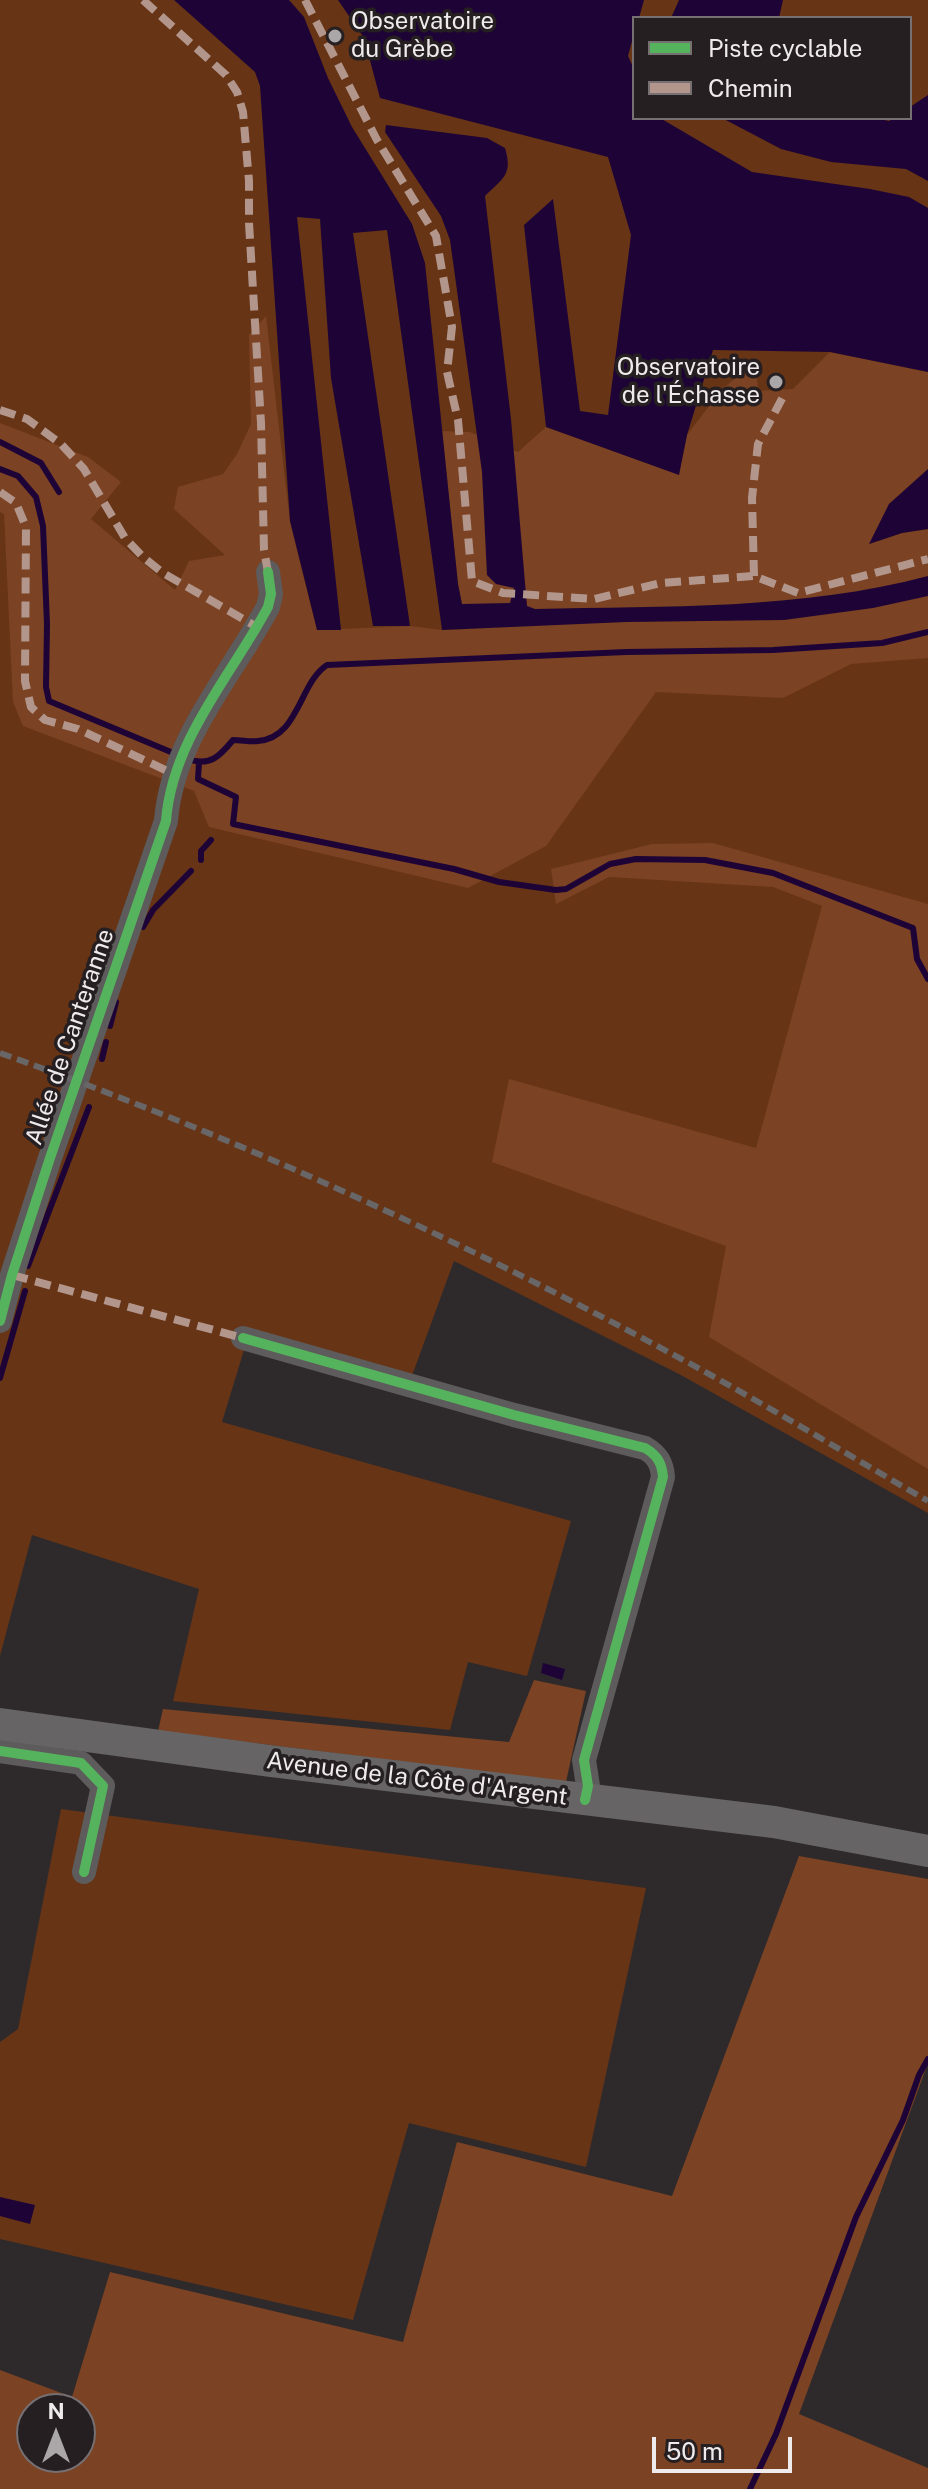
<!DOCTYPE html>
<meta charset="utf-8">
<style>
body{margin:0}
#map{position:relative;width:928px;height:2489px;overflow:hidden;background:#2e2a2c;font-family:"Public Sans",sans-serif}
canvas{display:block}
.legend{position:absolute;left:632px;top:16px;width:280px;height:104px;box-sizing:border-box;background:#251f21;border:2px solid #767072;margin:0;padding:10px 14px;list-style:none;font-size:24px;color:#efeaec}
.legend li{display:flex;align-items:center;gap:16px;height:40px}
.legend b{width:40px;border:2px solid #767072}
.north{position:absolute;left:16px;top:2393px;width:80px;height:80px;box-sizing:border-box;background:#251f21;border:2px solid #767072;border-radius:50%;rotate:0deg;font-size:22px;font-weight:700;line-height:32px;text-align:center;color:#efeaec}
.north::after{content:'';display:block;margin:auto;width:28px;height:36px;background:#aba7a9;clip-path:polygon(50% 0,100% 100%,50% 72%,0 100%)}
.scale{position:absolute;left:652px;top:2437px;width:140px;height:36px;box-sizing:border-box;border:4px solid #efeaec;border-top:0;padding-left:10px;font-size:24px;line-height:28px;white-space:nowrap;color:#efeaec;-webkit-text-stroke:6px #251f21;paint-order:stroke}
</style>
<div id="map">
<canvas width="928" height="2489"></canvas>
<ul class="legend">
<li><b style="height:10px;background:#56b35d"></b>Piste cyclable</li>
<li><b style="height:10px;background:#b2968c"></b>Chemin</li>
</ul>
<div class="north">N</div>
<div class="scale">50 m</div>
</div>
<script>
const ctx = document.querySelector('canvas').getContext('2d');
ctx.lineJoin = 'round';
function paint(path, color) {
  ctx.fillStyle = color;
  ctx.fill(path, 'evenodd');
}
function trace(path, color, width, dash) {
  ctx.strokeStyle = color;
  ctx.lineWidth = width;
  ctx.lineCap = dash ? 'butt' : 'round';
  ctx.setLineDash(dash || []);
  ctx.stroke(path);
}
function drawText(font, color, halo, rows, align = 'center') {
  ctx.font = font + ' "Public Sans",sans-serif';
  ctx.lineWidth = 7;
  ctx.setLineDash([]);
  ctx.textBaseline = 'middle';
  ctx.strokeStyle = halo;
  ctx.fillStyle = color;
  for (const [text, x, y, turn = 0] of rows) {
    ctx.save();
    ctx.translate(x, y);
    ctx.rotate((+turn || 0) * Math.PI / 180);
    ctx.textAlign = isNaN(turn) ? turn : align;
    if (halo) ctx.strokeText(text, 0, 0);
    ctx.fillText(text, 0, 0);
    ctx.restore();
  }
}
paint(new Path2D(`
 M 0,0 L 928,0 L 928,1513 L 679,1374 L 454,1261 L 406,1392 L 244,1350 L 222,1422 L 571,1521 L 527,1676 L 468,1662 L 450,1730 L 173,1701 L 199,1589 L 32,1535 L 0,1656 ZM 634,18 L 910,18 L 910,118 L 634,118 Z
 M 61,1809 L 646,1888 L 586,2167 L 409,2123 L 353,2320 L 0,2239 L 0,2042 L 18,2029 Z`), '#673416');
paint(new Path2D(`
 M 266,316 L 290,521 L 317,630 L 410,626 L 442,630 L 467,629 L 458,584 L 442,431 L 470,432 L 518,452 L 546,427 L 679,474 L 687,435 L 722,389 L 756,362 L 758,391 L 793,389 L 830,352 L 928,372 L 928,469 L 889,504 L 870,544 L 902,533 L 928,529 L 928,658 L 851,664 L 783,698 L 656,692 L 546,846 L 468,888 L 209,827 L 194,791 L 23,726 L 13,702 L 4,514 L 0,512 L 0,423 L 88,457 L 121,482 L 91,519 L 175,590 L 189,561 L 225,555 L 174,509 L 178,487 L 223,474 L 237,454 L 251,424 L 249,335 Z
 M 713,843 L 928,904 L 928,1469 L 709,1337 L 726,1246 L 492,1162 L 509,1079 L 756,1148 L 822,906 L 773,887 L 609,877 L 556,904 L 551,869 L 652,844 Z
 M 534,1680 L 586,1691 L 566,1782 L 158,1731 L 163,1709 L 509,1742 Z
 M 799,1856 L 928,1879 L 928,2063 L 799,2414 L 928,2468 L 928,2489 L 0,2489 L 0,2370 L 72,2397 L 110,2272 L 403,2342 L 457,2142 L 672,2196 ZM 80,2409 L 80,2457 L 32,2457 L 32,2409 Z`), '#7b4223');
paint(new Path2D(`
 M 174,0 L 289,0 L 304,17 L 328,78 L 352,127 L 412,224 L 425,263 L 458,584 L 462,604 L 510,603 L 514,588 L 496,584 L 487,575 L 482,472 L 450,240 L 441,216 L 385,132 L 386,125 L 487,138 L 505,148 C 513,175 503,178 485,196 L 511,419 L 527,606 L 535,609 C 666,606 800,610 928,576 L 928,596 L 873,608 L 784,620 L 626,622 L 442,630 L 387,230 L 353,233 L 410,626 L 373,626 L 331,378 L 320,219 L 297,217 L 341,630 L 317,630 L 290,521 L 260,86 L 255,72 Z
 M 338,0 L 644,0 L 639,18 L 634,18 L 634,34 L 628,56 L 634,69 L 634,118 L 660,118 L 752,172 L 870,189 L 909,197 L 928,208 L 928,372 L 830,352 L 713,350 L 687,435 L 679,475 L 546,427 L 524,225 L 553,199 L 580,411 L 608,415 L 631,235 L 608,157 L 380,98 L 364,38 Z
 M 679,0 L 783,0 L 779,18 L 671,18 Z
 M 928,95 L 928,181 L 906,169 L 831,162 L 781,149 L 722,118 L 875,118 L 889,121 L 894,118 L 910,118 L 910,107 Z
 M 928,469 L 928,529 L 902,533 L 869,544 L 889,504 Z
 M 543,1663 L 565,1669 L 562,1680 L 541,1673 Z
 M 0,2197 L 35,2205 L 30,2224 L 0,2216 Z`), '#1e0436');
trace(new Path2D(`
 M 0,442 L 41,463 L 59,492
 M 0,469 L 18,476 L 36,497 L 43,526 L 47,624 L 46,687 L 49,701 L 178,755
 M 188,759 C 210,767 220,756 233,740 C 242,740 250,742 258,741 C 299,738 299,683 327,665 L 626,652 L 773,650 L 882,643 L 928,632
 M 199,763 L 198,779 L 236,797 L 233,824 L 454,869 L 499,882 L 556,890 L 566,889 L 610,864 L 636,859 L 705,860 L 773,873 L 913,928 L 917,959 L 928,979
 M 201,860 L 201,851 L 211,840
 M 143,927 L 153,910 L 191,871
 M 110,1026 L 116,1002
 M 102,1059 L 106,1042
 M 28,1266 L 89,1107
 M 0,1378 L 25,1291
 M 750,2489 L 776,2434 L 856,2217 L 903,2120 L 919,2075 L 928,2059`), '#1e0436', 6);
trace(new Path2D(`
 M 0,1321 L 12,1275 L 50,1158 L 166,821 C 172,740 231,676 268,607 L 271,594 L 268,572
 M 243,1338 L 514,1415 L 645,1448 C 657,1455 662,1463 663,1477 L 584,1760 L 588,1786 L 585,1800
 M 0,1751 L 81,1763 L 103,1786 L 84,1872`), '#5d5b5b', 24);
trace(new Path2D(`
 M 0,1724 L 270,1761 L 774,1822 L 928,1851`), '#666464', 32);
trace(new Path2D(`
 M 0,1053 C 245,1140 481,1249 709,1374 C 783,1415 855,1459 928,1501`), '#686667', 6, [12, 6]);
trace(new Path2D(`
 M 143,0 L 226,75 L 237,92 L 243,112 L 249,181 L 249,223 L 261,423 L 264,550 L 268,572
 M 305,0 L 377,140 L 436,236 L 452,327 L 447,372 L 458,420 L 472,581 L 503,593 L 594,599 L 661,583 L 754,576 L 798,593 L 928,559
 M 0,410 L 27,419 L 61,444 L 84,469 L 125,538 L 143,557 L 163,573 L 257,627
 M 0,492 L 16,503 L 26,527 L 25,681 L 31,707 L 45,720 L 78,729 L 176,775
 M 754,576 L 752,498 L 758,444 L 785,393
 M 12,1275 L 243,1338`), '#b2968c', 8, [16, 8]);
trace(new Path2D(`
 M 0,1321 L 12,1275 L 50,1158 L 166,821 C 172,740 231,676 268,607 L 271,594 L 268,572
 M 243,1338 L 514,1415 L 645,1448 C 657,1455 662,1463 663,1477 L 584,1760 L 588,1786 L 585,1800
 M 0,1751 L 81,1763 L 103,1786 L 84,1872`), '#56b35d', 10);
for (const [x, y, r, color] of [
 [335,36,8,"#aba7a9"],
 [776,382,8,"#aba7a9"]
]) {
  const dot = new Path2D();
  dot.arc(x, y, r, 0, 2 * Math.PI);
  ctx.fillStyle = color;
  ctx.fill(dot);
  trace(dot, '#251f21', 3);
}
drawText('24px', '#efeaec', '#251f21', [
 ["Observatoire",351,22],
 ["du Grèbe",351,50],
 ["Observatoire",760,368,"right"],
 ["de l'Échasse",760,396,"right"]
], 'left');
drawText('24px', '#efeaec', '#251f21', [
 ["Allée de Canteranne",70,1037,-71],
 ["Avenue de la Côte d'Argent",417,1779,7]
]);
</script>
